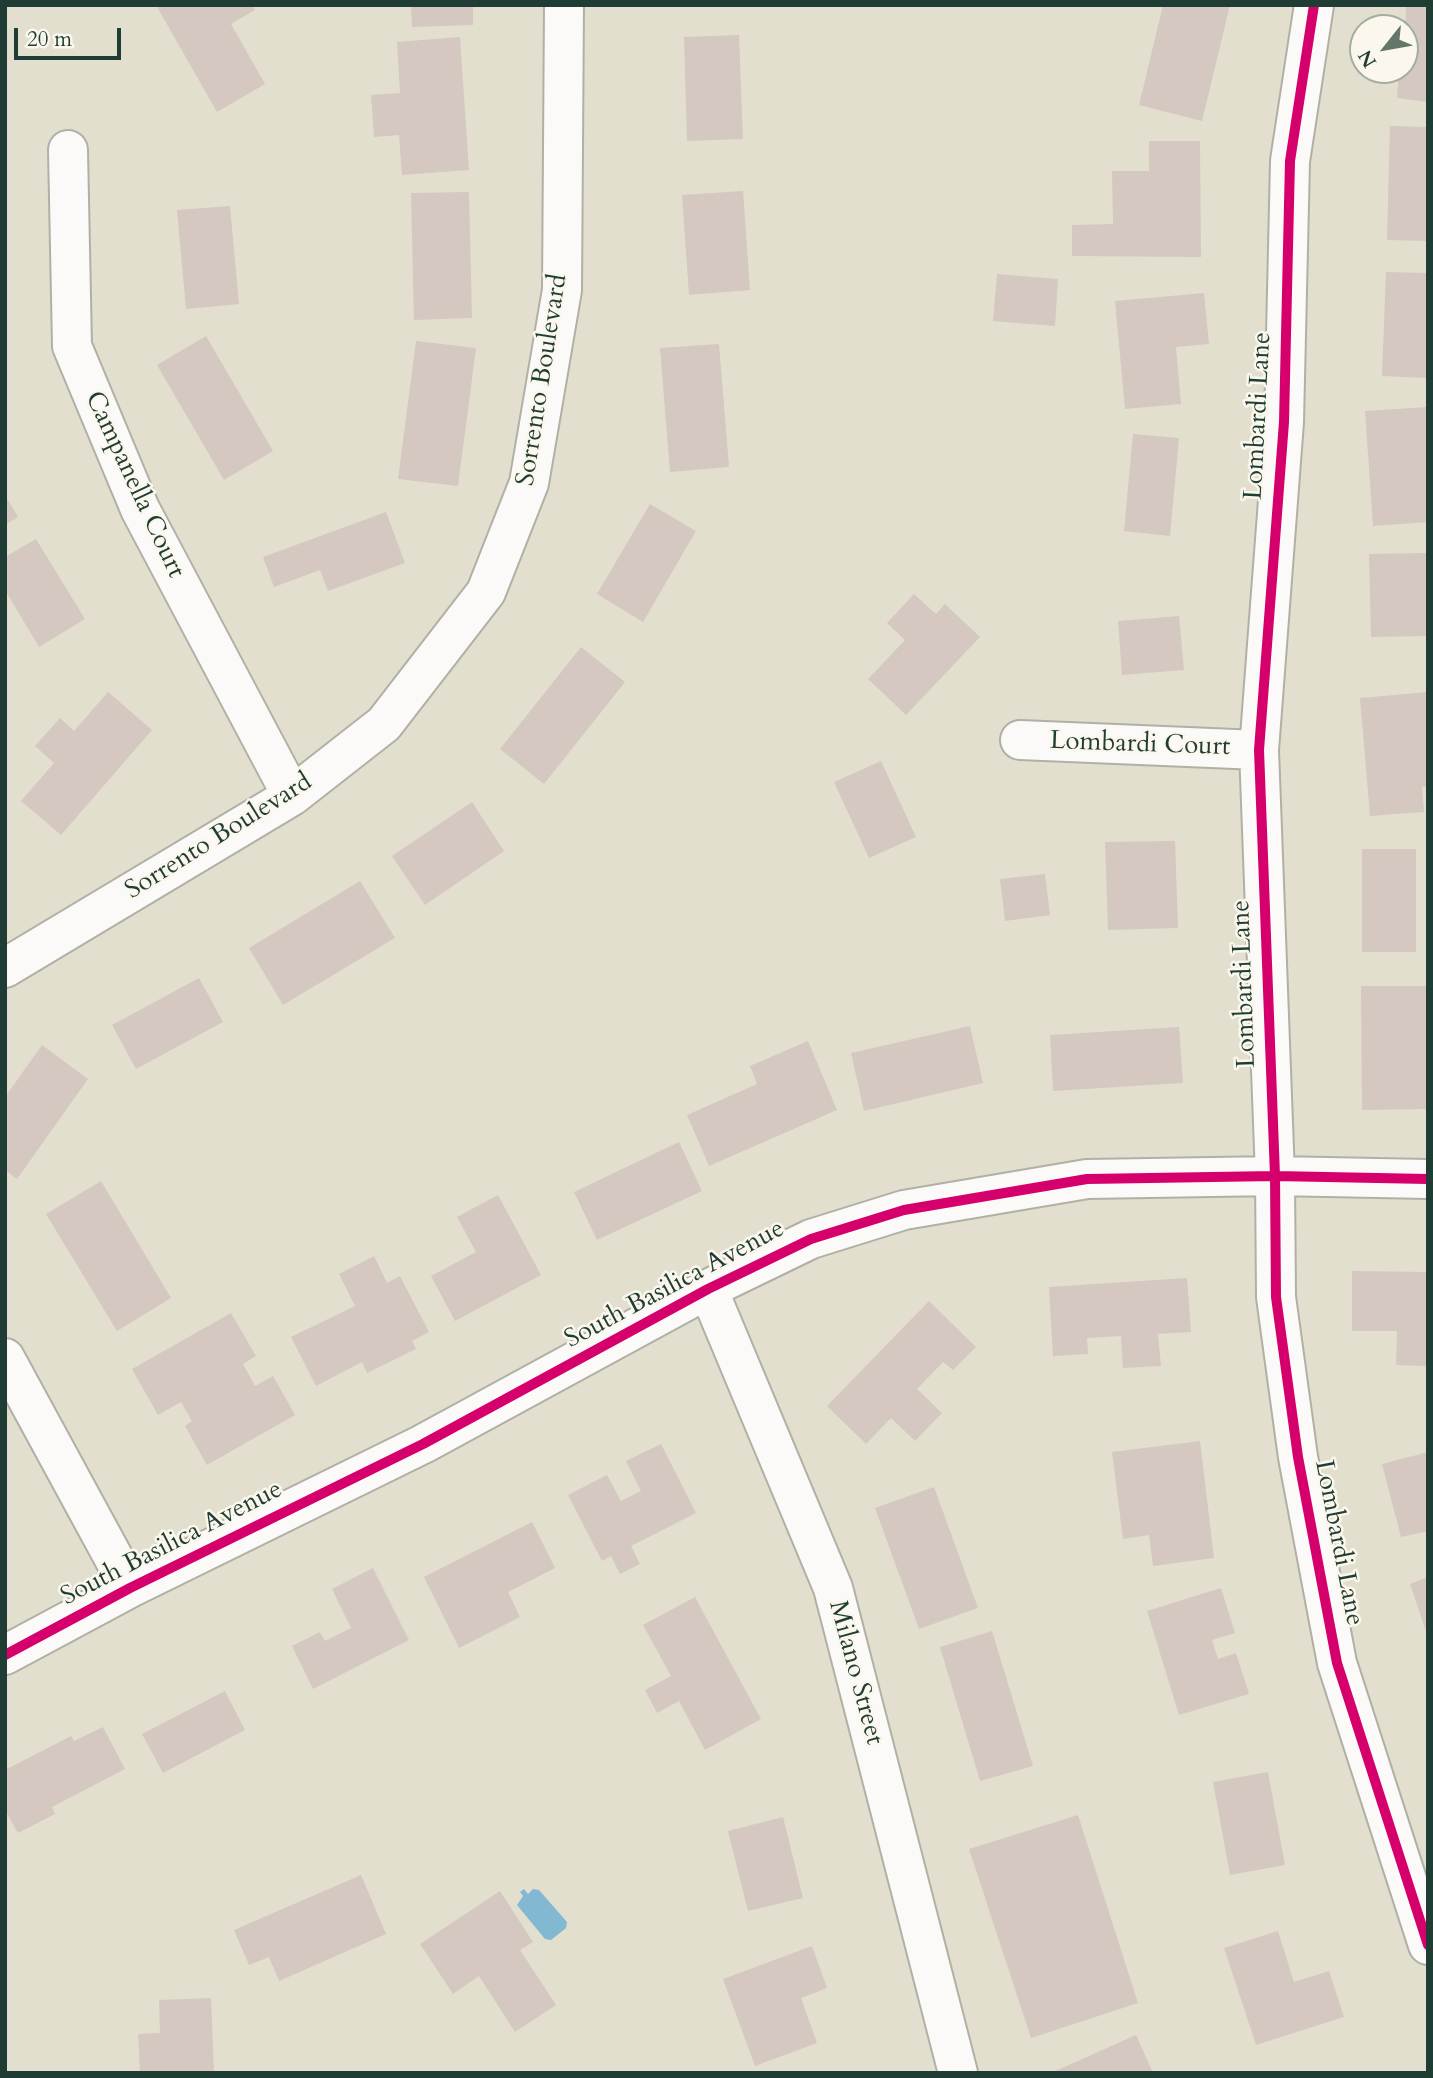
<!DOCTYPE html>
<style>
body{margin:0}
#map{position:relative;width:1433px;height:2078px;overflow:hidden;background:#e3dfce;font-family:Cardo,serif}
canvas{display:block}
.frame{position:absolute;inset:0;border:7px solid #1f3d34;pointer-events:none}
.north{position:absolute;left:1349px;top:14px;width:70px;height:70px;box-sizing:border-box;background:#fbf7ec;border:2px solid #a3ada2;border-radius:50%;rotate:239deg;font-size:19px;font-weight:700;line-height:28px;text-align:center;color:#1f3d34}
.north::after{content:'';display:block;margin:auto;width:24px;height:32px;background:#64766a;clip-path:polygon(50% 0,100% 100%,50% 72%,0 100%)}
.scale{position:absolute;left:14px;top:28px;width:107px;height:32px;box-sizing:border-box;border:4px solid #1f3d34;border-top:0;padding-left:9px;font-size:21px;line-height:24px;white-space:nowrap;color:#1f3d34;-webkit-text-stroke:5px #fbf7ec;paint-order:stroke}
</style>
<div id="map">
<canvas width="1433" height="2078"></canvas>
<div class="frame"></div>
<div class="north">N</div>
<div class="scale">20 m</div>
</div>
<script>
const ctx = document.querySelector('canvas').getContext('2d');
ctx.lineJoin = 'round';
function paint(path, color) {
  ctx.fillStyle = color;
  ctx.fill(path, 'evenodd');
}
function trace(path, color, width, dash) {
  ctx.strokeStyle = color;
  ctx.lineWidth = width;
  ctx.lineCap = dash ? 'butt' : 'round';
  ctx.setLineDash(dash || []);
  ctx.stroke(path);
}
function drawText(font, color, halo, rows, align = 'center') {
  ctx.font = font + ' Cardo,serif';
  ctx.lineWidth = 5;
  ctx.setLineDash([]);
  ctx.textBaseline = 'middle';
  ctx.strokeStyle = halo;
  ctx.fillStyle = color;
  for (const [text, x, y, turn = 0] of rows) {
    ctx.save();
    ctx.translate(x, y);
    ctx.rotate((+turn || 0) * Math.PI / 180);
    ctx.textAlign = isNaN(turn) ? turn : align;
    if (halo) ctx.strokeText(text, 0, 0);
    ctx.fillText(text, 0, 0);
    ctx.restore();
  }
}
paint(new Path2D(`
 M 524,1889 L 528,1894 L 533,1889 L 539,1890 L 567,1922 L 566,1928 L 551,1940 L 545,1939 L 517,1905 L 523,1896 L 520,1892 Z`), '#82b8d2');
paint(new Path2D(`
 M 156,5 L 252,5 L 255,10 L 231,24 L 265,84 L 217,112 Z
 M 411,5 L 473,5 L 473,25 L 412,27 Z
 M 1163,5 L 1230,5 L 1202,121 L 1139,105 Z
 M 1406,5 L 1428,5 L 1428,102 L 1397,98 L 1399,70 L 1405,70 Z
 M 739,35 L 743,139 L 687,141 L 684,37 Z
 M 460,37 L 469,170 L 402,175 L 399,135 L 374,137 L 371,95 L 400,93 L 397,42 Z
 M 1390,126 L 1428,127 L 1428,241 L 1387,240 Z
 M 1149,141 L 1200,141 L 1201,257 L 1072,256 L 1072,225 L 1113,224 L 1112,171 L 1149,171 Z
 M 743,191 L 750,290 L 689,295 L 682,195 Z
 M 469,192 L 472,318 L 414,320 L 411,193 Z
 M 230,206 L 239,304 L 186,309 L 177,210 Z
 M 1386,272 L 1428,273 L 1427,378 L 1382,376 Z
 M 997,274 L 1058,279 L 1055,326 L 993,321 Z
 M 1204,293 L 1209,344 L 1176,347 L 1181,404 L 1125,409 L 1115,301 Z
 M 206,336 L 273,451 L 224,480 L 157,365 Z
 M 416,341 L 476,348 L 458,486 L 398,479 Z
 M 719,344 L 729,467 L 670,472 L 660,348 Z
 M 1428,407 L 1428,522 L 1373,526 L 1365,411 Z
 M 1133,434 L 1179,438 L 1170,536 L 1124,531 Z
 M 5,495 L 18,517 L 5,525 Z
 M 650,504 L 696,531 L 643,622 L 597,594 Z
 M 386,512 L 405,563 L 328,591 L 320,570 L 274,587 L 263,557 Z
 M 36,539 L 85,619 L 39,647 L 5,590 L 5,557 Z
 M 1428,553 L 1428,636 L 1371,637 L 1369,554 Z
 M 914,594 L 936,614 L 945,604 L 980,637 L 906,715 L 868,679 L 905,640 L 887,623 Z
 M 1179,616 L 1184,670 L 1122,675 L 1118,621 Z
 M 581,647 L 625,682 L 544,784 L 500,749 Z
 M 108,692 L 152,730 L 61,835 L 21,801 L 54,763 L 35,746 L 60,718 L 74,731 Z
 M 1428,692 L 1428,786 L 1422,787 L 1424,812 L 1370,816 L 1360,698 Z
 M 881,761 L 916,837 L 869,858 L 834,782 Z
 M 472,802 L 504,851 L 425,905 L 392,856 Z
 M 1175,841 L 1178,928 L 1108,930 L 1105,842 Z
 M 1362,849 L 1416,849 L 1416,952 L 1362,952 Z
 M 1045,874 L 1050,915 L 1005,921 L 1000,879 Z
 M 360,881 L 395,938 L 283,1005 L 249,948 Z
 M 199,978 L 223,1022 L 136,1069 L 112,1025 Z
 M 1361,986 L 1428,986 L 1428,1109 L 1362,1110 Z
 M 970,1026 L 983,1083 L 864,1111 L 851,1053 Z
 M 1179,1027 L 1183,1083 L 1053,1091 L 1050,1035 Z
 M 808,1041 L 837,1110 L 709,1166 L 687,1115 L 757,1084 L 750,1066 Z
 M 42,1045 L 88,1079 L 17,1179 L 5,1170 L 5,1097 Z
 M 679,1142 L 702,1191 L 597,1240 L 574,1192 Z
 M 101,1181 L 171,1298 L 117,1331 L 46,1214 Z
 M 498,1195 L 541,1275 L 455,1321 L 431,1276 L 476,1252 L 457,1217 Z
 M 374,1256 L 387,1283 L 400,1276 L 429,1332 L 412,1341 L 416,1349 L 367,1373 L 362,1362 L 316,1386 L 291,1337 L 355,1306 L 339,1274 Z
 M 1352,1271 L 1428,1272 L 1428,1366 L 1396,1365 L 1397,1331 L 1352,1331 Z
 M 1187,1278 L 1191,1332 L 1158,1334 L 1161,1366 L 1123,1368 L 1121,1336 L 1087,1338 L 1088,1354 L 1053,1356 L 1049,1287 Z
 M 929,1301 L 976,1347 L 953,1370 L 943,1362 L 917,1389 L 942,1413 L 915,1441 L 891,1418 L 866,1444 L 827,1406 Z
 M 231,1313 L 256,1356 L 243,1364 L 255,1386 L 273,1376 L 295,1415 L 207,1465 L 185,1426 L 192,1421 L 181,1402 L 158,1415 L 132,1369 Z
 M 1200,1441 L 1214,1558 L 1153,1566 L 1149,1535 L 1123,1539 L 1112,1452 Z
 M 661,1444 L 696,1513 L 631,1546 L 640,1564 L 620,1574 L 611,1556 L 602,1561 L 568,1495 L 607,1475 L 621,1501 L 641,1491 L 626,1461 Z
 M 1428,1452 L 1428,1531 L 1401,1537 L 1382,1464 Z
 M 934,1487 L 978,1608 L 919,1629 L 875,1508 Z
 M 532,1522 L 555,1568 L 508,1592 L 520,1617 L 459,1648 L 424,1577 Z
 M 373,1568 L 409,1640 L 313,1689 L 292,1646 L 320,1632 L 325,1641 L 351,1628 L 332,1589 Z
 M 1428,1577 L 1428,1634 L 1427,1634 L 1410,1584 Z
 M 1221,1588 L 1235,1633 L 1212,1640 L 1218,1659 L 1236,1653 L 1249,1694 L 1179,1715 L 1147,1611 Z
 M 695,1597 L 761,1719 L 705,1750 L 679,1701 L 657,1713 L 645,1690 L 671,1676 L 643,1625 Z
 M 992,1631 L 1033,1766 L 980,1781 L 940,1647 Z
 M 225,1691 L 245,1730 L 163,1773 L 142,1734 Z
 M 103,1727 L 125,1769 L 52,1807 L 55,1814 L 18,1833 L 5,1810 L 5,1770 L 71,1736 L 74,1741 Z
 M 1268,1772 L 1285,1865 L 1230,1875 L 1213,1782 Z
 M 1078,1815 L 1138,2003 L 1031,2038 L 969,1849 Z
 M 783,1817 L 803,1898 L 748,1911 L 728,1831 Z
 M 361,1875 L 386,1934 L 279,1981 L 269,1957 L 249,1965 L 234,1930 Z
 M 500,1891 L 533,1942 L 520,1950 L 556,2005 L 515,2032 L 479,1976 L 453,1994 L 420,1944 Z
 M 1278,1931 L 1294,1982 L 1329,1971 L 1344,2017 L 1256,2045 L 1224,1948 Z
 M 812,1946 L 827,1988 L 801,1998 L 817,2043 L 755,2066 L 723,1979 Z
 M 211,1998 L 214,2073 L 140,2073 L 138,2034 L 160,2033 L 159,2000 Z
 M 1136,2035 L 1153,2073 L 1051,2073 Z`), '#d4c8c0');
const minor = new Path2D(`
 M 1314,5 L 1290,161 L 1284,422 L 1259,750 L 1275,1176 L 1276,1297 L 1298,1457 L 1337,1663 L 1428,1945
 M 68,150 L 72,346 L 140,509 L 292,796
 M 1020,740 L 1259,750
 M 5,968 L 292,796 L 384,724 L 486,592 L 529,483 L 562,290 L 564,5
 M 708,1289 L 833,1588 L 958,2073
 M 5,1358 L 130,1588
 M 5,1655 L 130,1588 L 423,1444 L 708,1289 L 811,1239 L 904,1210 L 1087,1179 L 1275,1176 L 1428,1179`);
trace(minor, '#b0b0a5', 42);
trace(minor, '#fbfaf8', 38);
trace(new Path2D(`
 M 1314,5 L 1290,161 L 1284,422 L 1259,750 L 1275,1176 L 1276,1297 L 1298,1457 L 1337,1663 L 1428,1945
 M 5,1655 L 130,1588 L 423,1444 L 708,1289 L 811,1239 L 904,1210 L 1087,1179 L 1275,1176 L 1428,1179`), '#d6006c', 10);
drawText('26px', '#1f3d34', '#fbf7ec', [
 ["Sorrento Boulevard",543,380,-81],
 ["Lombardi Lane",1259,416,-87],
 ["Campanella Court",134,485,65],
 ["Lombardi Court",1140,745,2],
 ["Sorrento Boulevard",219,837,-32],
 ["Lombardi Lane",1245,984,-92],
 ["South Basilica Avenue",675,1285,-28],
 ["Lombardi Lane",1338,1543,79],
 ["South Basilica Avenue",172,1544,-27],
 ["Milano Street",855,1673,75]
]);
</script>
